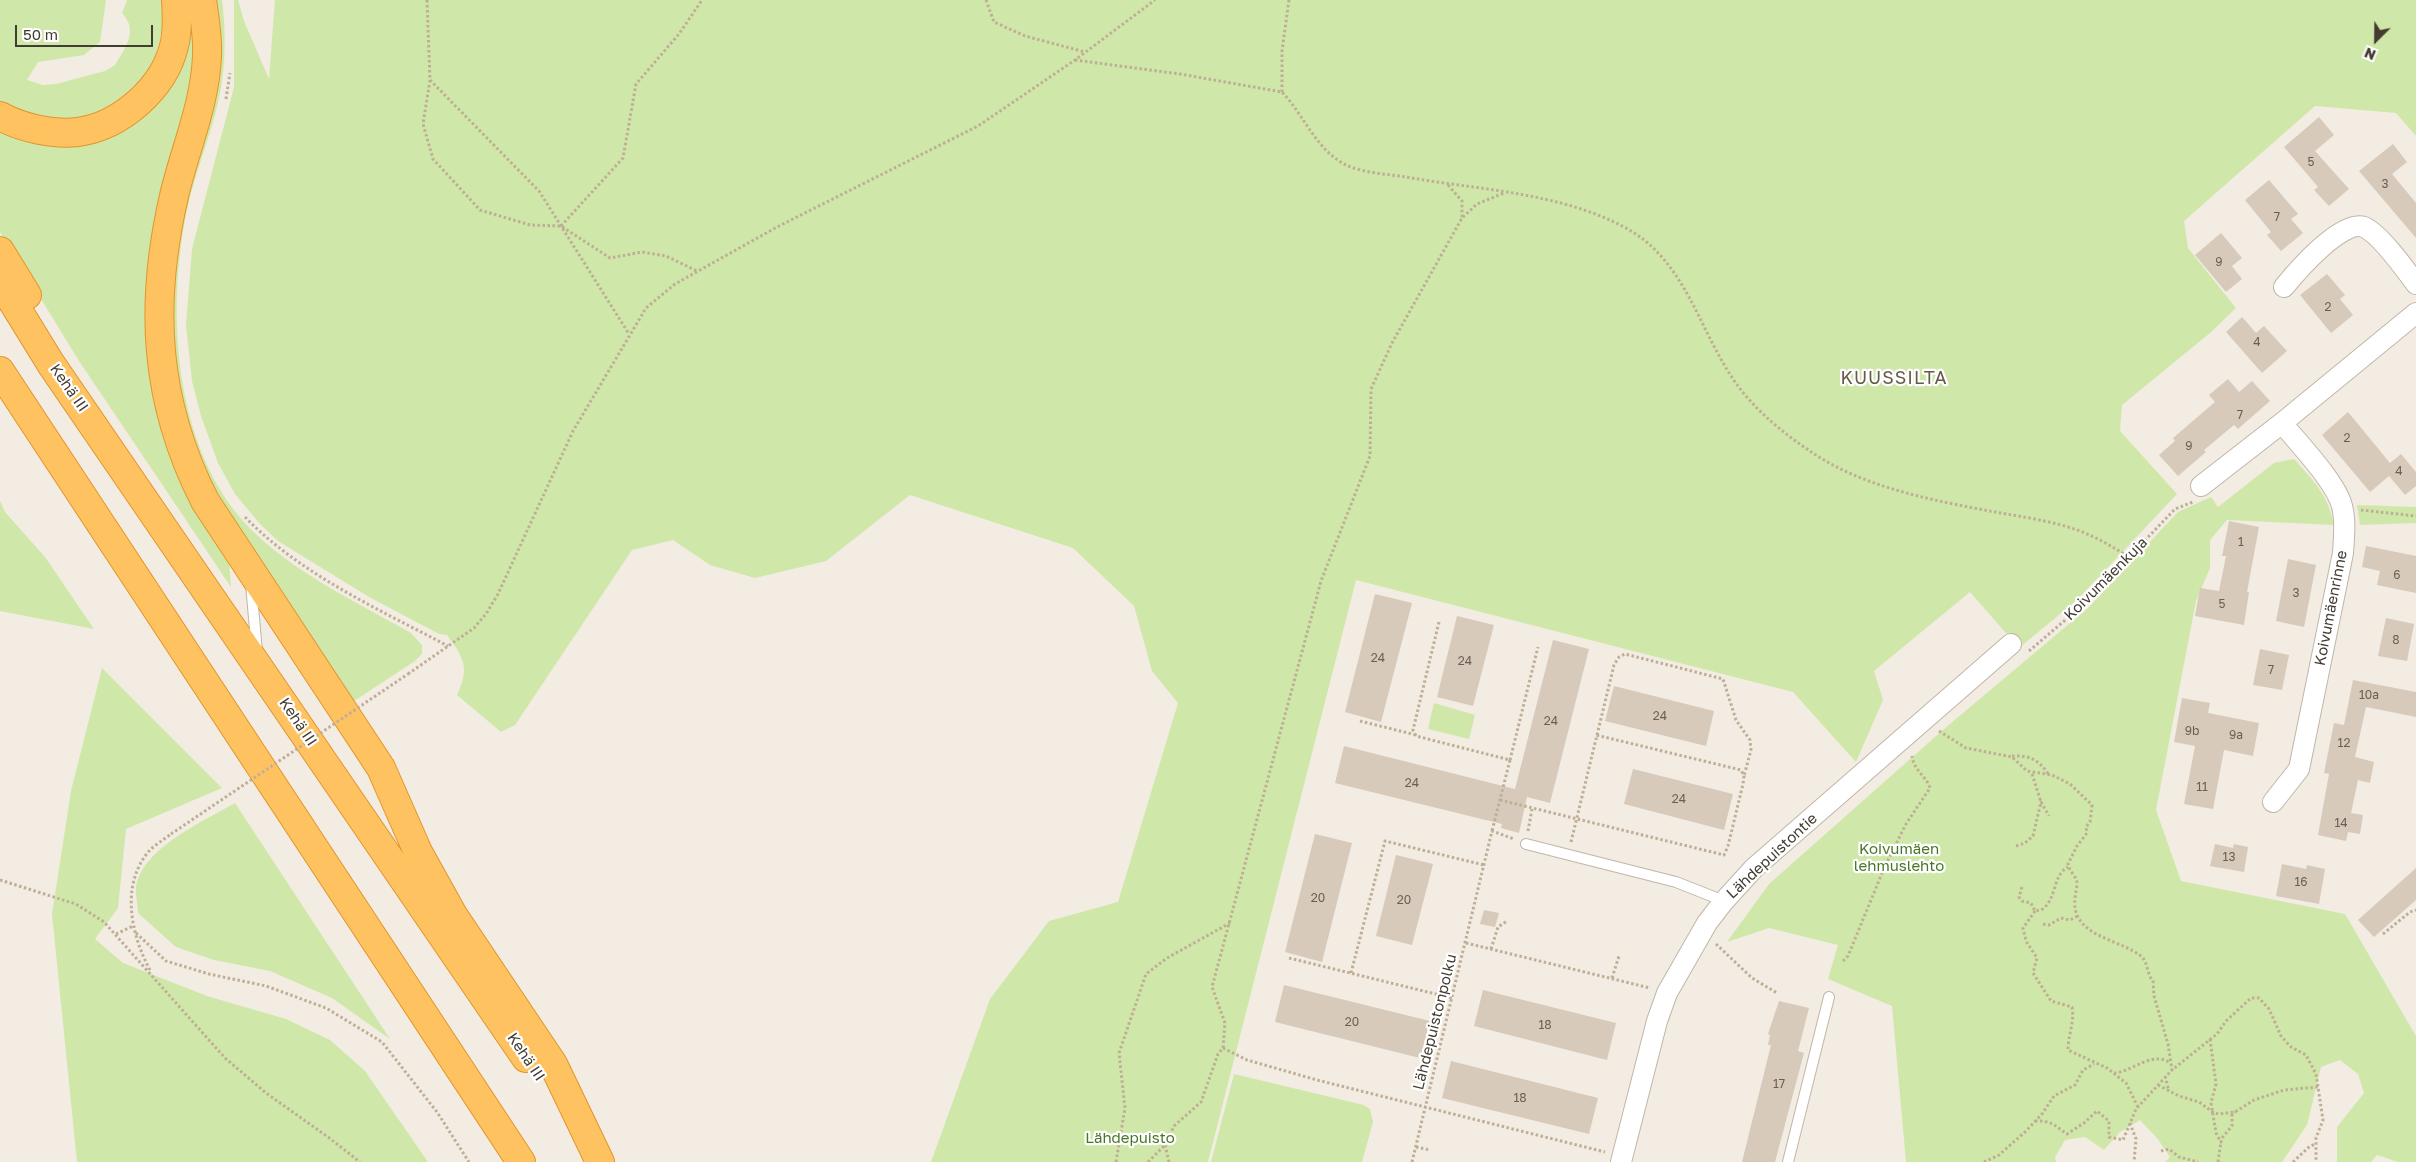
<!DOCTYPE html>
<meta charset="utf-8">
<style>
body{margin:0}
#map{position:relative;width:2416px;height:1162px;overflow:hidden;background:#f2ece2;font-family:"Golos Text",sans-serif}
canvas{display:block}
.north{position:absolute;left:2351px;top:15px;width:50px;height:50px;-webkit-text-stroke:4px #fff;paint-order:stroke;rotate:203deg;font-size:14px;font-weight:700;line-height:20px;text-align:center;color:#433c33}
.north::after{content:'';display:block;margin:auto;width:18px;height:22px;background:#433c33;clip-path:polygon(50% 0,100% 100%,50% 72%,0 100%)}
.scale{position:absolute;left:15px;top:25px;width:138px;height:22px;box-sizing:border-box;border:2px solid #433c33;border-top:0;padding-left:6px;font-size:15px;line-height:18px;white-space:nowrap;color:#433c33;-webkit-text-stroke:4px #fff;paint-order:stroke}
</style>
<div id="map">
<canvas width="2416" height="1162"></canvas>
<div class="north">N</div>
<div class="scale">50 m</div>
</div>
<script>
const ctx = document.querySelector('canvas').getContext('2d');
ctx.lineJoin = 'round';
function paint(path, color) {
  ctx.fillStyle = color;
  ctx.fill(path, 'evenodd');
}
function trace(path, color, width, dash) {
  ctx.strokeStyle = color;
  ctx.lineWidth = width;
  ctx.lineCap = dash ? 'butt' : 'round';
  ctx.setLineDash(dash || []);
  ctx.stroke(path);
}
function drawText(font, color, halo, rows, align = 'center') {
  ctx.font = font + ' "Golos Text",sans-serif';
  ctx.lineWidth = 4.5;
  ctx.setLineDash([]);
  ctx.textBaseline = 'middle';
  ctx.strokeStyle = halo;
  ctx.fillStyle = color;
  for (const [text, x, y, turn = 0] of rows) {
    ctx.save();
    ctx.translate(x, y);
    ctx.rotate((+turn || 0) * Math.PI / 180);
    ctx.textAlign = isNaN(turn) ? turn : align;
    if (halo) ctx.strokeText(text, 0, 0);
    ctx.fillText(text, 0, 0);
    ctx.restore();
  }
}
paint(new Path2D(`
 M 0,0 L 106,0 L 100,42 L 84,55 L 38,62 L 27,80 L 43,85 L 56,84 L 105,71 L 115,65 C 125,48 139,31 122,13 L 127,0 L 163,0 C 165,57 142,105 81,117 C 74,119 66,122 59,122 C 39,122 19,112 0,105 Z
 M 193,0 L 196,66 L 154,234 L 146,290 L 147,313 L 229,561 L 231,587 L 79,361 L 0,232 L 0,127 L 136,117 Z
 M 212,0 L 222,0 C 226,32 226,66 219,98 C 211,136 195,172 187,210 C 165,314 174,460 258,536 C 301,576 360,604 411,633 L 422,645 L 422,654 L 415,661 L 351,703 L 232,527 L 194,450 L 174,369 L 169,283 Z
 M 234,0 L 238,0 L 244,21 L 269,79 L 275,0 L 2416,0 L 2416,136 L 2396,113 L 2315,106 L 2184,221 L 2188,248 L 2236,308 L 2210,333 L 2122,405 L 2120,431 L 2177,494 L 2077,600 L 2019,648 L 1970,592 L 1874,671 L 1883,700 L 1856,762 L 1793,692 L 1356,580 L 1208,1162 L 931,1162 L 990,999 L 1049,921 L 1118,902 L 1178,703 L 1152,671 L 1134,606 L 1073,548 L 910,495 L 826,561 L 755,578 L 710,565 L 673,540 L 632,550 L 515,725 L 501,732 L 457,695 C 470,668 464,658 447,635 L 439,634 L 369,597 L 278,541 L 260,524 L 235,494 L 218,463 L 201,416 L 192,381 L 186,325 L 192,249 L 234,87 Z
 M 2294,459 C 2314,481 2328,495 2334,525 L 2227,520 L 2210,540 L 2210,568 L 2196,601 L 2156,810 L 2181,881 L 2345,914 L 2416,1036 L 2416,1162 L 2398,1162 L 2377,1155 L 2371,1162 L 2337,1162 L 2337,1127 L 2364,1093 L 2358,1074 L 2340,1060 L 2321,1067 L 2307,1125 L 2282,1162 L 2165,1162 L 2170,1157 L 2157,1138 L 2140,1120 L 2120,1132 L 2104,1150 L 2085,1137 L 2065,1140 L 2055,1157 L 2056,1162 L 1906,1162 L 1892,1006 L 1828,979 L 1838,945 L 1769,928 L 1727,942 L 1769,884 L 1944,729 L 2088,608 L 2178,512 L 2211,497 L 2218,507 L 2274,463 Z
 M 0,501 L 5,512 L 45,557 L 94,629 L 0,611 Z
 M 2357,505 L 2416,507 L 2416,523 L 2360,525 Z
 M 102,668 L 222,788 L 126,829 L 118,908 L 95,939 L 123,963 L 207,996 L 286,1019 L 330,1040 L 365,1071 L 428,1162 L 77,1162 L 52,914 L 71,791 Z
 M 1434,703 L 1475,715 L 1469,739 L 1428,729 Z
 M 235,803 L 390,1039 L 332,998 L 270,971 L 214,960 L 176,947 L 138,913 C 138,903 134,890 137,882 C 147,846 204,821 235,803 Z
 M 1234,1074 L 1364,1105 L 1370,1109 L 1373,1122 L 1362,1162 L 1211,1162 Z`), '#cfe8a9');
paint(new Path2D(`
 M 2319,117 L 2334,135 L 2315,151 L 2349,189 L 2329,206 L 2314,190 L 2318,187 L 2284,147 Z
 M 2393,144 L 2407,162 L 2392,174 L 2416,203 L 2416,238 L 2359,171 Z
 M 2269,180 L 2298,214 L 2291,219 L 2303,233 L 2281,251 L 2267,235 L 2271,232 L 2245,200 Z
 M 2221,233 L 2242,258 L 2232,266 L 2242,279 L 2226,292 L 2195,255 Z
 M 2327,274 L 2345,295 L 2340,299 L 2353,315 L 2331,333 L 2300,295 Z
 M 2242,317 L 2256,333 L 2264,326 L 2287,351 L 2262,373 L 2226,332 Z
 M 2228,379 L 2239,392 L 2252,381 L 2270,401 L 2238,429 L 2234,425 L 2204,450 L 2206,452 L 2178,476 L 2159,455 L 2175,441 L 2173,438 L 2215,402 L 2209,395 Z
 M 2348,412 L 2390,463 L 2401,454 L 2416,472 L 2416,486 L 2405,495 L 2389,476 L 2370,492 L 2322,435 Z
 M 2229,521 L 2259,527 L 2247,592 L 2249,592 L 2244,625 L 2195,616 L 2200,588 L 2219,591 L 2226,556 L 2222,556 Z
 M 2366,546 L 2416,556 L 2416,593 L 2377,585 L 2380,571 L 2362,567 Z
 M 2288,559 L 2316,565 L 2304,627 L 2276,621 Z
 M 1375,594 L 1412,603 L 1381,722 L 1345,712 Z
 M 1457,616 L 1494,625 L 1473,706 L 1437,697 Z
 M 2386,618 L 2414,624 L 2407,661 L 2378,656 Z
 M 1553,640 L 1589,649 L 1550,803 L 1527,797 L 1519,833 L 1501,828 L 1502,824 L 1335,783 L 1344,746 L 1515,789 Z
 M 2260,649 L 2289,655 L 2282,690 L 2253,685 Z
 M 2353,680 L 2416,692 L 2416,717 L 2366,707 L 2355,757 L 2374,762 L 2370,783 L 2358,780 L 2351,813 L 2363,815 L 2360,834 L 2348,832 L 2346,841 L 2318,835 L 2329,774 L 2324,773 L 2334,723 L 2344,725 Z
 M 1614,686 L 1714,711 L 1706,746 L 1605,721 Z
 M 2182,698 L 2210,703 L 2208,713 L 2259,723 L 2253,756 L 2224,750 L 2213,809 L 2184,804 L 2195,746 L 2174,742 Z
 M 1633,769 L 1733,794 L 1724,830 L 1624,804 Z
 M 1315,834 L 1352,843 L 1322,962 L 1285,952 Z
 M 2215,844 L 2233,848 L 2234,844 L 2248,847 L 2244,872 L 2210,866 Z
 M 1396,855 L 1433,864 L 1412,945 L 1376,936 Z
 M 2282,864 L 2306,869 L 2307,865 L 2325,869 L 2319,904 L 2276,896 Z
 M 2416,868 L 2416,900 L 2374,937 L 2358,920 Z
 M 1484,910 L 1499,913 L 1495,927 L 1480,924 Z
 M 1284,985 L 1430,1021 L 1420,1058 L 1275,1022 Z
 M 1483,990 L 1616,1023 L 1607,1060 L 1474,1026 Z
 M 1779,1001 L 1809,1008 L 1798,1051 L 1804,1053 L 1775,1162 L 1742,1162 L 1771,1045 L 1768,1045 L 1770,1035 L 1768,1034 Z
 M 1451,1061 L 1598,1098 L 1589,1134 L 1442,1098 Z`), '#d7caba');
const lane = new Path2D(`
 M 251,584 L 257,652
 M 1526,844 L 1676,882 L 1724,901
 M 1788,1162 L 1829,997`);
const street = new Path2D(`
 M 2284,287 C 2297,271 2342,219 2364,227 C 2380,234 2405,269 2416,284
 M 2201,486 L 2282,423 L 2416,313
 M 2273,802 L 2299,769 L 2343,553 C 2344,537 2346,521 2342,506 C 2336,482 2298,443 2282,423
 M 1621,1162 L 1657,1021 L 1667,993 L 1707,923 L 1724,901 L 1754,868 L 2011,644`);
const highway = new Path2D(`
 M 202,0 C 205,19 208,38 207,56 C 205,105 185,149 174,196 C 149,305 154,401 205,501 L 381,768 L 418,852 L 453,915 L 553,1064 L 600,1162
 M 0,116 C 22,128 53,135 78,132 C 121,126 164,88 174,46 C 178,31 177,15 176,0
 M 0,251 L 27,295
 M 0,281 L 51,364 L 526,1058
 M 0,371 L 521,1162`);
trace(lane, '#c0b6a8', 12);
trace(street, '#c0b6a8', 22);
trace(highway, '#e1952c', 30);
trace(new Path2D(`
 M 427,0 L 430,80 L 539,191 L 629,334
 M 986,0 L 994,22 L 1025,36 L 1085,52
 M 1075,60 L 1180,74 L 1282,92 C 1304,115 1316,150 1346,165 C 1363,173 1387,174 1406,177 C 1479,190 1558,192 1624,227 C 1684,258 1698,327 1733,379 C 1752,407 1779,430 1807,449 C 1860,487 1931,500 1995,512 C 2023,517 2053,521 2080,531 C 2098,538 2113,547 2129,557
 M 430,80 L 423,124 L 433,159 L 480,210 L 530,225 L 561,226 L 610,258 L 642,252 L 666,256 L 697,271
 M 1282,92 L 1282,51 L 1289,0
 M 226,99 L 230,73
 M 1448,185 L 1462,201 L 1462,218
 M 561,226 L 623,158 L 636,84 L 679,34 L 702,0
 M 2361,510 L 2416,516
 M 245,517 C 300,574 378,609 448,646
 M 1439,622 L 1413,730 L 1416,736 L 1510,760 L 1492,831
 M 2029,651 L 2084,604 L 2175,509 L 2193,502
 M 408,674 L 474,628 L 486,614 L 498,594 L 573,431 L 646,308 L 675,284 L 777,227 L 978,126 L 1075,60 L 1155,0
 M 1360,721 L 1416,735
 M 1939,731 L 1966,748 L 2012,757 L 2027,771 L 2052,775 L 2070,784 L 2092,805 L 2090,822 L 2086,827 L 2087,833 L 2077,846 L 2068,864 C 2069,872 2078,877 2077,885 C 2076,894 2073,902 2076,912 C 2084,938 2123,941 2142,957 C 2148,963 2147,975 2153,981 L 2154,996 L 2168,1044 L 2172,1070 L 2217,1034 L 2226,1021 L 2251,998 L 2259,998 L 2269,1009 L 2281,1036 L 2291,1047 L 2306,1055 L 2316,1074 L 2323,1120 L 2316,1138 L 2316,1162
 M 2012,756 C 2030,755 2039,760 2049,775
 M 1510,760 L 1538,647
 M 2032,774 L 2041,802
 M 1500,800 L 1724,855 L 1728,846 L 1743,784 L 1744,776 L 1741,770 L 1596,735
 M 1528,831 L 1532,809
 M 1571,842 L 1614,665 L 1619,657 L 1625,654 L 1723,679 L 1736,720 L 1750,740 L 1751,750 L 1744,776
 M 2016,846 L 2025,843 L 2033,836 L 2041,802 L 2049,816
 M 0,880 L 76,904 L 104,922 L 225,1058 L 266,1093 L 328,1137 L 360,1162
 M 2022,887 L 2019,897 L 2022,901 L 2031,903 L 2035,911 L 2041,910 C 2057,901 2052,875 2068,867
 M 2035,911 L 2023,928 L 2026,941 L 2037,958 L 2033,973 L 2051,1001 L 2072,1007 C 2075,1021 2068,1035 2068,1050 L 2107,1068 L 2126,1083 L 2138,1107
 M 2043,924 L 2049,925 L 2061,918 L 2070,920 L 2078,916
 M 136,933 L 166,961 L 209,974 L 266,986 L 326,1008 L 382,1042 L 437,1112 L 469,1162
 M 116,934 L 133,926
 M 2383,934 L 2410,912 L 2416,910
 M 1466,943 L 1650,988
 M 1716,944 L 1752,978 L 1777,993
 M 1491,949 L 1498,927 L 1507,921
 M 1289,958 L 1452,998
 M 1843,961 L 1848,956 L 1885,866 L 1906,824 L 1930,788 C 1927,777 1914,771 1912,756
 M 150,970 C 131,935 120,885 149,851 C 155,845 163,840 171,834
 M 1351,973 L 1385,841 L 1484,865
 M 1612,978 L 1619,956
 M 2210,1039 L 2216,1084 L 2211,1103 L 2216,1133 L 2221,1142 L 2222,1138 L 2232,1126 L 2232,1114 L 2235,1112
 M 1223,1048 L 1247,1060 L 1317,1080 L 1605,1152
 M 2114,1073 C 2132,1072 2153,1050 2170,1063
 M 2165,1076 L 2169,1091
 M 2158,1085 L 2179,1096 L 2199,1102 L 2214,1113 L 2219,1114 L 2235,1112 L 2254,1100 L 2284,1090 L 2318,1087
 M 2035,1121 L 2044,1121 L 2053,1124 L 2067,1134 L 2084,1123 L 2097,1111 L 2109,1121 L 2109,1137 L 2123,1140 L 2136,1109 L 2172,1070
 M 2130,1123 L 2136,1139 L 2134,1162
 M 1165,1145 L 1169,1162
 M 1416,1147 L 1430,1150
 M 2161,1151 L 2169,1149 L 2179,1157 L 2198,1162
 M 1116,1162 L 1125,1108 L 1119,1053 L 1146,974 L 1167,958 L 1230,923
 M 1148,1162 L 1165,1145 L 1174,1126 L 1201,1102 L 1218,1054 L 1223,1048 L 1225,1023 L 1212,987 L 1321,581 L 1370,456 L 1371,389 L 1392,343 L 1462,218 L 1477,204 L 1504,193
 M 1412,1162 L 1492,831 L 1514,839
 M 1984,1162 L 1999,1155 L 2026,1131 L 2042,1114 L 2054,1096 L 2075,1085 L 2083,1070 L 2094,1064
 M 2218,1162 L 2221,1142
 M 2293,1162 L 2310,1146 L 2316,1144`), '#bfae95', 3, [2.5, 2.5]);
trace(lane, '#fff', 10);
trace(street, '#fff', 20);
trace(highway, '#ffc260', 28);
trace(new Path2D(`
 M 171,834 L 408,674`), '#bfae95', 3, [2.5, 2.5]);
drawText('12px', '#686055', null, [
 ["5",2311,162],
 ["3",2385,184],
 ["7",2277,217],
 ["9",2219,262],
 ["2",2328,307],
 ["4",2257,342],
 ["7",2240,415],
 ["2",2347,438],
 ["9",2189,446],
 ["4",2399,471],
 ["1",2241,542],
 ["6",2397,575],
 ["3",2296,593],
 ["5",2222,604],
 ["8",2396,640],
 ["24",1378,658],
 ["24",1465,661],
 ["7",2271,670],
 ["10a",2369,695],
 ["24",1660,716],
 ["24",1551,721],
 ["9b",2192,731],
 ["9a",2236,735],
 ["12",2344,743],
 ["24",1412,783],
 ["11",2202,787],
 ["24",1679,799],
 ["14",2341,823],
 ["13",2229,857],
 ["16",2301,882],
 ["20",1318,898],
 ["20",1404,900],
 ["20",1352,1022],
 ["18",1545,1025],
 ["17",1779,1084],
 ["18",1520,1098]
]);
drawText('15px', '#433c33', '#fff', [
 ["Kehä III",69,388,55],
 ["Koivumäenkuja",2106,579,-45],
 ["Koivumäenrinne",2331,608,-79],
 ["Kehä III",298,722,56],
 ["Lähdepuistontie",1772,856,-43],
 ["Lähdepuistonpolku",1435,1022,-76],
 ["Kehä III",526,1057,56]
]);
drawText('15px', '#487625', '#fff', [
 ["Koivumäen",1899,849],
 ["lehmuslehto",1899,866],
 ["Lähdepuisto",1130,1138]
]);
ctx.letterSpacing = '1px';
drawText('18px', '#665949', '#fff', [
 ["KUUSSILTA",1894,378]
]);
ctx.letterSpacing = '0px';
</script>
